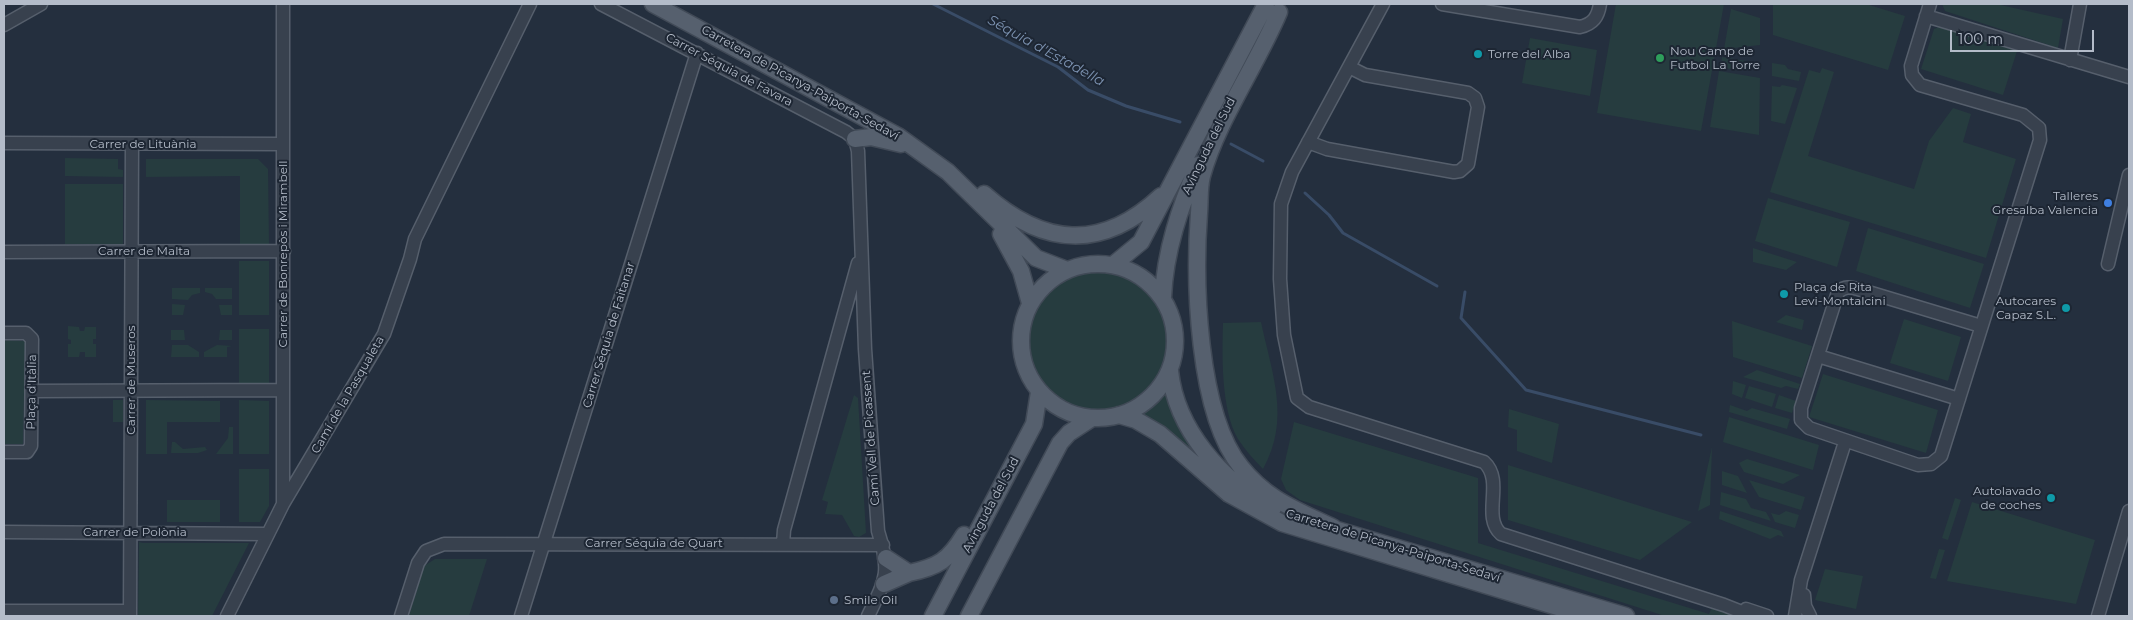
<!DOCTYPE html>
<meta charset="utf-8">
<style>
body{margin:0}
#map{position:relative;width:2133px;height:620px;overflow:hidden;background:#242f3e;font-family:Montserrat,sans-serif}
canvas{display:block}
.frame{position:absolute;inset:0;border:5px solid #b4bcc9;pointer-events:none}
.scale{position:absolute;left:1950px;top:30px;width:144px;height:22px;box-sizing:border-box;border:2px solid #b4bcc9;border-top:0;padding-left:6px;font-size:15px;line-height:18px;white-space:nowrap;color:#b4bcc9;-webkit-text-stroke:4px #1d2633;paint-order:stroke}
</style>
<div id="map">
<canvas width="2133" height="620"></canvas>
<div class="frame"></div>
<div class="scale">100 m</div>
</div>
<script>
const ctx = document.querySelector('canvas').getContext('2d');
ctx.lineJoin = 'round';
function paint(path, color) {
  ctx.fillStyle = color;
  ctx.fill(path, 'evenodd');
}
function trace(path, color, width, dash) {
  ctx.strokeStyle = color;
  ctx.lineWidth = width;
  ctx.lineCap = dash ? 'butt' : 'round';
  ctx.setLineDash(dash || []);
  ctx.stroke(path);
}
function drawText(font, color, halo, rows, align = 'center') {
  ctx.font = font + ' Montserrat,sans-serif';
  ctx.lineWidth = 4;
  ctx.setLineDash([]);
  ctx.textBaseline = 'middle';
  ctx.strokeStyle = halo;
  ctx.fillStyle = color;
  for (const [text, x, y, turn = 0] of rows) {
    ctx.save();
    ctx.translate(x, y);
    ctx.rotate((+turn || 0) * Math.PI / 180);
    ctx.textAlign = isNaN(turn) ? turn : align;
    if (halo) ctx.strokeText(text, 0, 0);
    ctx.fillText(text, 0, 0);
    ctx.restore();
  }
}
paint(new Path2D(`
 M 1616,4 L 1724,4 L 1701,131 L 1597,113 Z
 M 1773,4 L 1866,4 L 1905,16 L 1888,70 L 1773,35 Z
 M 1942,4 L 1996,4 L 2063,19 L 2058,48 L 1945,11 Z
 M 1731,9 L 1760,18 L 1760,45 L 1724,49 Z
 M 1939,27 L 2017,51 L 2003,95 L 1921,69 L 1934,29 Z
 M 1530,38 L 1597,50 L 1590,96 L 1522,83 Z
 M 1722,57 L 1760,63 L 1760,70 L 1745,67 L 1741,71 L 1721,67 Z
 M 1772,63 L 1785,65 L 1788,69 L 1801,72 L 1799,81 L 1772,76 Z
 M 1822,68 L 1834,72 L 1808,156 L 1914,189 L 1929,141 L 1953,108 L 1971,114 L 1963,142 L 2016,159 L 1986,258 L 1770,192 L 1809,70 L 1820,73 Z
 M 1719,71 L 1760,78 L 1759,135 L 1710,127 Z
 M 1782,85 L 1797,88 L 1785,124 L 1771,121 L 1772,86 L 1780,87 Z
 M 65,158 L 118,159 L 118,169 L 123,170 L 123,177 L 65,176 Z
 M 146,159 L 258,159 L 268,169 L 269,244 L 240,244 L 240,176 L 146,177 Z
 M 65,184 L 123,184 L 123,244 L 65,244 Z
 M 1768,198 L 1850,222 L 1837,267 L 1755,241 Z
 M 1868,228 L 1984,264 L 1970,308 L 1856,271 Z
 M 1753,248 L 1797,262 L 1786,270 L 1753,262 Z
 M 239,261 L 269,261 L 269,315 L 239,315 Z
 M1028 342a70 70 0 1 1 140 0a70 70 0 1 1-140 0Z
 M 172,288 L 200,288 L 200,293 L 192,295 L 188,300 L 172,299 Z
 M 205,288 L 232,288 L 232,299 L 216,299 L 212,294 L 205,292 Z
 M 172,304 L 185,305 L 183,315 L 172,315 Z
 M 219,305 L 232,305 L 232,315 L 221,315 Z
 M 1786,315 L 1804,320 L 1802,330 L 1776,322 Z
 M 1904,319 L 1961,337 L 1948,381 L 1890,363 Z
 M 1732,321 L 1812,346 L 1802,378 L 1733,357 Z
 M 1261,322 C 1272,374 1291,419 1263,469 C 1254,460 1245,450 1238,439 C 1221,410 1222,356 1223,323 Z
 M 68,326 L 79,327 L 80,331 L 84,331 L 85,327 L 96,327 L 96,339 L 93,339 L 93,344 L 96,344 L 96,357 L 85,357 L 85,352 L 80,352 L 79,357 L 68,357 L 68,344 L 71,344 L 71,340 L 68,339 Z
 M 239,329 L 269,329 L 269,383 L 239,383 Z
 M 171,330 L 184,330 L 185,340 L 171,340 Z
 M 220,330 L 232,330 L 232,340 L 219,340 Z
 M 4,340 L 25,341 L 23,444 L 4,444 Z
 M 172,345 L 188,345 L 199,352 L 199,357 L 171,357 Z
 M 217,345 L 232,346 L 227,347 L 227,357 L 204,357 L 204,352 Z
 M 1757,370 L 1800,384 L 1798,389 L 1786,386 L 1781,388 L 1743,377 Z
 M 1823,374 L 1938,410 L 1926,453 L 1809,417 Z
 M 1733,381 L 1746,385 L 1742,398 L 1732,394 Z
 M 1749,386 L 1776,394 L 1772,407 L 1745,398 Z
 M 1166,393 L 1211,466 L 1141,414 L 1152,407 Z
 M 854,395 L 858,398 L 866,533 L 859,537 L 854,536 L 842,515 L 825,514 L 828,502 L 822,500 Z
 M 1779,395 L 1796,401 L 1792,413 L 1775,408 Z
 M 113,400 L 123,400 L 123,422 L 113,422 Z
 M 146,400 L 220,401 L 220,422 L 167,422 L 167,454 L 146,454 Z
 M 239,400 L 269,401 L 269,454 L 239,454 Z
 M 1730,405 L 1747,411 L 1752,408 L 1790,419 L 1787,429 L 1729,412 Z
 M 1509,409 L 1559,424 L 1552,463 L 1517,451 L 1517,430 L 1508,427 Z
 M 1729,417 L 1819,445 L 1813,470 L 1723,442 Z
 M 1294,422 L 1478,478 L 1478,543 L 1709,614 L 1712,607 L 1740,616 L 1665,616 L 1300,500 L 1286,490 L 1281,479 Z
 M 229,427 L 233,427 L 233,454 L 216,454 L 228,438 Z
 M 172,442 L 175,442 L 183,449 L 205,447 L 207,450 L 198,453 L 171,453 Z
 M 1712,447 L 1710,505 L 1698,511 Z
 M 1747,459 L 1800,475 L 1783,484 L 1744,472 L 1739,463 Z
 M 1508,465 L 1692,522 L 1640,560 L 1508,520 Z
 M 239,469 L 269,469 L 269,506 L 260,522 L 239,522 Z
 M 1722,471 L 1738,476 L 1747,493 L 1722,485 Z
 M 1749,480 L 1805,497 L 1801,510 L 1759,497 Z
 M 1721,492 L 1746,499 L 1751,508 L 1766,512 L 1771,521 L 1720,505 Z
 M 1955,498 L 1961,500 L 1948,540 L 1942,538 Z
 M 167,500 L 220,500 L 220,522 L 167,522 Z
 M 1972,502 L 2095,540 L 2076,604 L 1947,581 Z
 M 1720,511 L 1781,531 L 1784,537 L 1778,535 L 1770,539 L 1719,519 Z
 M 1786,511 L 1799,515 L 1795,528 L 1775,522 L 1771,513 L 1779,515 Z
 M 139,542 L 143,543 L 249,543 L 212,616 L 138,616 Z
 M 1939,549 L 1945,550 L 1936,579 L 1930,578 Z
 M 435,559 L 487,559 L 469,616 L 409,616 L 424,566 Z
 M 1825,569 L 1863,576 L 1856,609 L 1815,600 Z`), '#263c3f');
trace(new Path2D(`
 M 933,4 L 1058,67 L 1088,90 L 1126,106 L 1180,122
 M 1231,144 L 1263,161
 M 1305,193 L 1329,215 L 1343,233 L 1437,286
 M 1465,292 L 1461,318 L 1526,390 L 1701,435`), '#394c67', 3);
const minor = new Path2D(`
 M 283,4 L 283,504
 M 601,4 L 846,132 L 855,139 L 858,151 L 865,349 L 878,531 C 891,572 886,579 868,616
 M 1383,4 L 1292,172 L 1281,204 L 1280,279 L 1284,335 L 1297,398 L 1309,407 L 1484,462 C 1505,481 1481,516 1501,534 L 1724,605 L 1752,616
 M 1442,4 L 1580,27 C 1593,24 1598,17 1600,4
 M 1930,4 L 1911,66 L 1912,75 L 1920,85 L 2023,115 L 2039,128 L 2040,140 L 1941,456 L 1931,464 L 1918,465 L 1809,428 L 1801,420 L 1801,408 L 1838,292 C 1845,286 1850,287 1858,289 L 1981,326
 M 1926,16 L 2129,77
 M 4,25 L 41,4
 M 2070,60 L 2080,4
 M 1308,142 L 1327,149 L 1454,172 L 1460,171 L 1468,164 L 1478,107 L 1475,98 L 1468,93 L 1365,75 L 1349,67
 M 4,143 L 283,144
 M 4,252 L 284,251
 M 2108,264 L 2129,175
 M 4,333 L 26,333 L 32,339 L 31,446 L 27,452 L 4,452
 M 1818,356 L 1959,399
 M 32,391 L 283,390
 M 4,532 L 267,534
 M 783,544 L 784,530 L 858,263
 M 1804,595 L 1805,606 L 1810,616
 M 1746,609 L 1767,616
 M 4,611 L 130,611
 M 130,616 L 132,144
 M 227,616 L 283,504 L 384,334 L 410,259 L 415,239 L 530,4
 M 401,616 L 418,563 L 426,551 L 444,544 L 883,545
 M 521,616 L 697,53
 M 1795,616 L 1801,580 L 1845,442
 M 2098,616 L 2129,511`);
const major = new Path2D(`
 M 653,4 L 898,136 L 948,172 L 1036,258 L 1067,270
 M 1279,12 C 1257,65 1217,121 1202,176 C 1199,187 1200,201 1199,213 C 1194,280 1197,413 1241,467 C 1267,500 1297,510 1334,528
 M 855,139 L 871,137 L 901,144
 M 984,194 C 1043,246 1101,252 1161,196
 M 1001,234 L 1021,271 L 1030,303
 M1021 341a77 77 0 1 1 154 0a77 77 0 1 1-154 0Z
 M 1113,265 L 1141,242 L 1266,4
 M 1163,297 C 1165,251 1180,207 1198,165
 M 1170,371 C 1176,429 1222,482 1273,508
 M 1119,415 L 1136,420 L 1160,434 L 1229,494 L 1282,523 L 1587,616
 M 1324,526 L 1626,616
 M 886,558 L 909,573 C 938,567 949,560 964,535
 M 884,584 L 909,573
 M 933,616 L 1034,424 L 1039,392
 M 969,616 L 1060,443 L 1069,433 L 1092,418`);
trace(minor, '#565f6c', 15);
trace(major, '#414a57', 19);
trace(minor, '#38414e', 12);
trace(major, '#56606e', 16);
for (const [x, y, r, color] of [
 [1478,54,5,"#0f9aa8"],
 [1660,58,5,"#2e9e5b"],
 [2108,203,5,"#3f7fe0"],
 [1784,294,5,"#0f9aa8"],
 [2066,308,5,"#0f9aa8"],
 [2051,498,5,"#0f9aa8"],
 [834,600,5,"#5c6f8a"]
]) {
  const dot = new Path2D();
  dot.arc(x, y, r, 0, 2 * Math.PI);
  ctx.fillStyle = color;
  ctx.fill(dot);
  trace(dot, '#1d2633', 2);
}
drawText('12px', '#b4bcc9', '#1d2633', [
 ["Nou Camp de",1670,51],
 ["Futbol La Torre",1670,65],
 ["Torre del Alba",1488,54],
 ["Talleres",2098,196,"right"],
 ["Gresalba Valencia",2098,210,"right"],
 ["Plaça de Rita",1794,287],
 ["Levi-Montalcini",1794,301],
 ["Autocares",2056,301,"right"],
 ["Capaz S.L.",2056,315,"right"],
 ["Autolavado",2041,491,"right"],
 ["de coches",2041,505,"right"],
 ["Smile Oil",844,600]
], 'left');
drawText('12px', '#b4bcc9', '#1d2633', [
 ["Carrer Séquia de Favara",729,70,28],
 ["Carretera de Picanya-Paiporta-Sedaví",800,83,29],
 ["Carrer de Lituània",143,144],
 ["Avinguda del Sud",1209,146,-64],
 ["Carrer de Malta",144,251],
 ["Carrer de Bonrepòs i Mirambell",283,254,-90],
 ["Carrer Séquia de Faitanar",609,335,-73],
 ["Carrer de Museros",131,380,-90],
 ["Plaça d'Itàlia",32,392,-89],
 ["Camí de la Pasqualeta",348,395,-60],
 ["Camí Vell de Picassent",871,438,-94],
 ["Avinguda del Sud",991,505,-62],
 ["Carrer de Polònia",135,532],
 ["Carrer Séquia de Quart",654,543],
 ["Carretera de Picanya-Paiporta-Sedaví",1393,546,17]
]);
drawText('italic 14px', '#7c92b1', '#1d2633', [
 ["Séquia d'Estadella",1046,51,29]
]);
</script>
